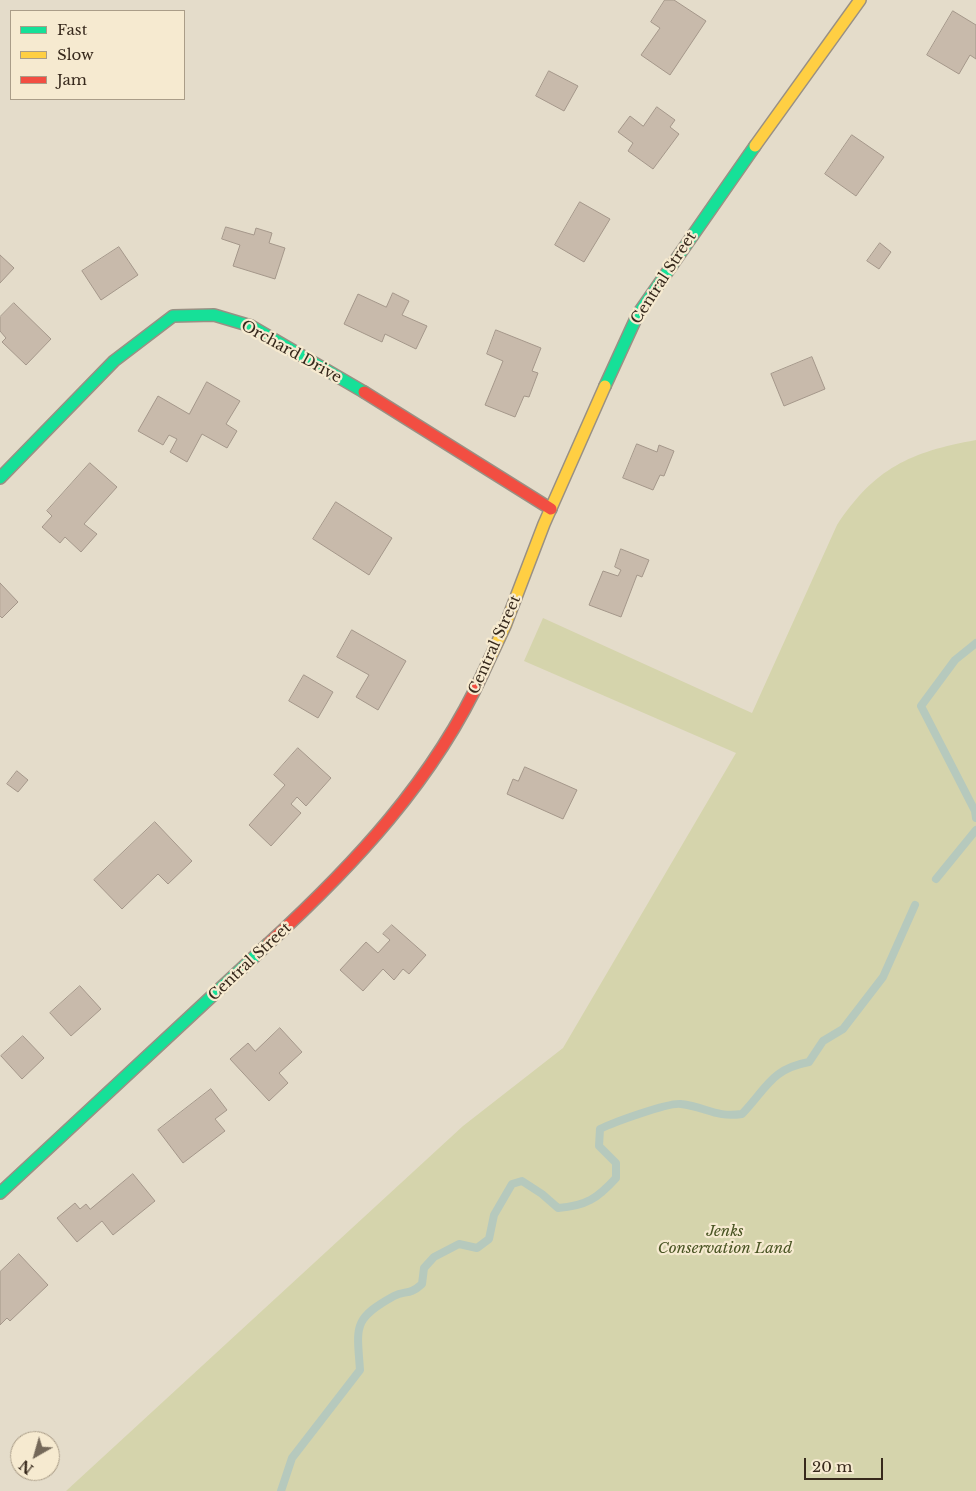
<!DOCTYPE html>
<style>
body{margin:0}
#map{position:relative;width:976px;height:1491px;overflow:hidden;background:#e4dcca;font-family:"Libre Baskerville",serif}
canvas{display:block}
.legend{position:absolute;left:10px;top:10px;width:175px;height:90px;box-sizing:border-box;background:#f6ead0;border:1px solid #aa9d88;margin:0;padding:6px 9px;list-style:none;font-size:15px;color:#37291c}
.legend li{display:flex;align-items:center;gap:10px;height:25px}
.legend b{width:25px;border:1px solid #aa9d88}
.north{position:absolute;left:10px;top:1431px;width:50px;height:50px;box-sizing:border-box;background:#f6ead0;border:1px solid #aa9d88;border-radius:50%;rotate:218deg;font-size:14px;font-weight:700;line-height:20px;text-align:center;color:#37291c}
.north::after{content:'';display:block;margin:auto;width:18px;height:22px;background:#746859;clip-path:polygon(50% 0,100% 100%,50% 72%,0 100%)}
.scale{position:absolute;left:804px;top:1458px;width:79px;height:22px;box-sizing:border-box;border:2px solid #37291c;border-top:0;padding-left:6px;font-size:15px;line-height:18px;white-space:nowrap;color:#37291c;-webkit-text-stroke:4px #f6ead0;paint-order:stroke}
</style>
<div id="map">
<canvas width="976" height="1491"></canvas>
<ul class="legend">
<li><b style="height:6px;background:#16e098"></b>Fast</li>
<li><b style="height:6px;background:#ffcf43"></b>Slow</li>
<li><b style="height:6px;background:#f24e42"></b>Jam</li>
</ul>
<div class="north">N</div>
<div class="scale">20 m</div>
</div>
<script>
const ctx = document.querySelector('canvas').getContext('2d');
ctx.lineJoin = 'round';
function paint(path, color) {
  ctx.fillStyle = color;
  ctx.fill(path, 'evenodd');
}
function trace(path, color, width, dash) {
  ctx.strokeStyle = color;
  ctx.lineWidth = width;
  ctx.lineCap = dash ? 'butt' : 'round';
  ctx.setLineDash(dash || []);
  ctx.stroke(path);
}
function drawText(font, color, halo, rows, align = 'center') {
  ctx.font = font + ' "Libre Baskerville",serif';
  ctx.lineWidth = 4.5;
  ctx.setLineDash([]);
  ctx.textBaseline = 'middle';
  ctx.strokeStyle = halo;
  ctx.fillStyle = color;
  for (const [text, x, y, turn = 0] of rows) {
    ctx.save();
    ctx.translate(x, y);
    ctx.rotate((+turn || 0) * Math.PI / 180);
    ctx.textAlign = isNaN(turn) ? turn : align;
    if (halo) ctx.strokeText(text, 0, 0);
    ctx.fillText(text, 0, 0);
    ctx.restore();
  }
}
paint(new Path2D(`
 M 976,440 L 976,1491 L 66,1491 L 463,1126 L 563,1048 L 736,753 L 524,661 L 543,618 L 752,713 L 837,525 C 875,468 910,452 976,440 Z`), '#d5d4ac');
trace(new Path2D(`
 M 976,643 L 955,660 L 921,706 L 975,811 L 976,818
 M 936,879 L 976,830
 M 281,1491 L 292,1458 L 360,1370 C 357,1327 352,1319 394,1296 C 405,1290 409,1296 422,1284 L 424,1268 L 434,1257 L 459,1244 L 477,1248 L 489,1239 L 494,1215 L 512,1184 L 522,1181 L 542,1194 L 558,1208 C 586,1206 598,1198 616,1178 L 616,1163 L 599,1146 L 600,1129 C 612,1123 669,1102 681,1104 C 706,1107 716,1118 742,1114 C 767,1088 771,1069 809,1062 L 823,1041 L 843,1029 L 883,977 L 915,905`), '#b6c9bd', 8);
const building = new Path2D(`
 M 665,0 L 674,0 L 706,21 L 670,75 L 641,55 L 660,28 L 651,22 Z
 M 953,11 L 976,25 L 976,59 L 970,55 L 959,74 L 927,55 Z
 M 549,71 L 578,86 L 564,111 L 536,96 Z
 M 657,107 L 675,120 L 670,127 L 679,134 L 653,169 L 628,151 L 633,143 L 618,132 L 630,116 L 643,126 Z
 M 852,135 L 884,157 L 856,196 L 825,174 Z
 M 580,202 L 610,219 L 584,262 L 555,245 Z
 M 226,227 L 254,235 L 256,228 L 272,233 L 269,243 L 285,248 L 275,279 L 233,266 L 240,245 L 222,239 Z
 M 880,243 L 891,252 L 879,269 L 867,261 Z
 M 119,247 L 138,275 L 101,300 L 82,271 Z
 M 0,255 L 14,268 L 0,283 Z
 M 393,293 L 409,301 L 402,315 L 427,326 L 416,349 L 385,334 L 382,342 L 344,324 L 358,294 L 386,307 Z
 M 14,303 L 51,339 L 26,365 L 2,342 L 6,338 L 0,331 L 0,317 Z
 M 496,330 L 541,348 L 532,371 L 538,373 L 529,397 L 524,396 L 515,417 L 485,405 L 503,361 L 487,354 Z
 M 812,357 L 825,389 L 784,406 L 771,374 Z
 M 207,382 L 240,401 L 226,424 L 237,431 L 227,448 L 202,434 L 187,462 L 170,452 L 177,439 L 169,435 L 163,445 L 138,431 L 158,396 L 189,414 Z
 M 637,444 L 657,452 L 659,445 L 674,451 L 664,476 L 660,475 L 653,490 L 623,478 Z
 M 90,463 L 117,487 L 84,524 L 97,534 L 81,552 L 65,537 L 60,543 L 42,527 L 52,516 L 47,511 Z
 M 336,502 L 392,538 L 369,575 L 313,539 Z
 M 621,549 L 649,560 L 642,577 L 637,575 L 621,617 L 589,605 L 603,571 L 618,576 L 621,570 L 615,567 Z
 M 0,583 L 18,602 L 2,618 L 0,616 Z
 M 352,630 L 406,661 L 378,710 L 356,697 L 369,675 L 337,657 Z
 M 304,675 L 333,692 L 318,718 L 289,701 Z
 M 298,748 L 331,778 L 306,806 L 297,797 L 291,804 L 301,813 L 271,846 L 249,825 L 285,785 L 274,775 Z
 M 525,767 L 577,790 L 563,819 L 507,794 L 513,779 L 518,781 Z
 M 17,771 L 28,780 L 18,792 L 7,784 Z
 M 155,822 L 192,861 L 168,884 L 158,874 L 122,909 L 94,880 Z
 M 392,925 L 426,955 L 409,974 L 403,969 L 394,980 L 383,969 L 363,991 L 340,970 L 366,942 L 378,953 L 390,940 L 383,934 Z
 M 80,986 L 101,1009 L 71,1036 L 50,1013 Z
 M 280,1028 L 302,1052 L 279,1073 L 288,1083 L 269,1101 L 230,1059 L 248,1043 L 255,1051 Z
 M 23,1036 L 44,1058 L 22,1079 L 1,1056 Z
 M 211,1089 L 227,1110 L 215,1119 L 225,1131 L 183,1163 L 158,1130 Z
 M 133,1174 L 155,1201 L 113,1235 L 102,1221 L 77,1242 L 57,1218 L 75,1203 L 80,1209 L 86,1204 L 90,1209 Z
 M 19,1254 L 48,1285 L 10,1321 L 7,1318 L 0,1325 L 0,1272 Z`);
paint(building, '#c8baab');
trace(building, '#a4978a', 1);
const fast = new Path2D(`
 M 605,386 L 638,314 L 755,146
 M 0,478 L 114,361 L 173,316 L 214,315 L 251,326 L 364,392
 M 0,1193 L 268,944`);
const slow = new Path2D(`
 M 755,146 L 860,0
 M 483,673 L 505,626 L 544,524 L 605,386`);
const jam = new Path2D(`
 M 364,392 L 551,509
 M 268,944 C 354,865 434,780 483,673`);
trace(fast, '#999084', 14);
trace(slow, '#999084', 14);
trace(jam, '#999084', 14);
trace(fast, '#16e098', 11);
trace(slow, '#ffcf43', 11);
trace(jam, '#f24e42', 11);
drawText('15px', '#37291c', '#f6ead0', [
 ["Central Street",664,278,-57],
 ["Orchard Drive",291,352,29],
 ["Central Street",495,645,-66],
 ["Central Street",250,962,-43]
]);
drawText('italic 15px', '#495423', '#f6ead0', [
 ["Jenks",725,1232],
 ["Conservation Land",725,1249]
]);
</script>
